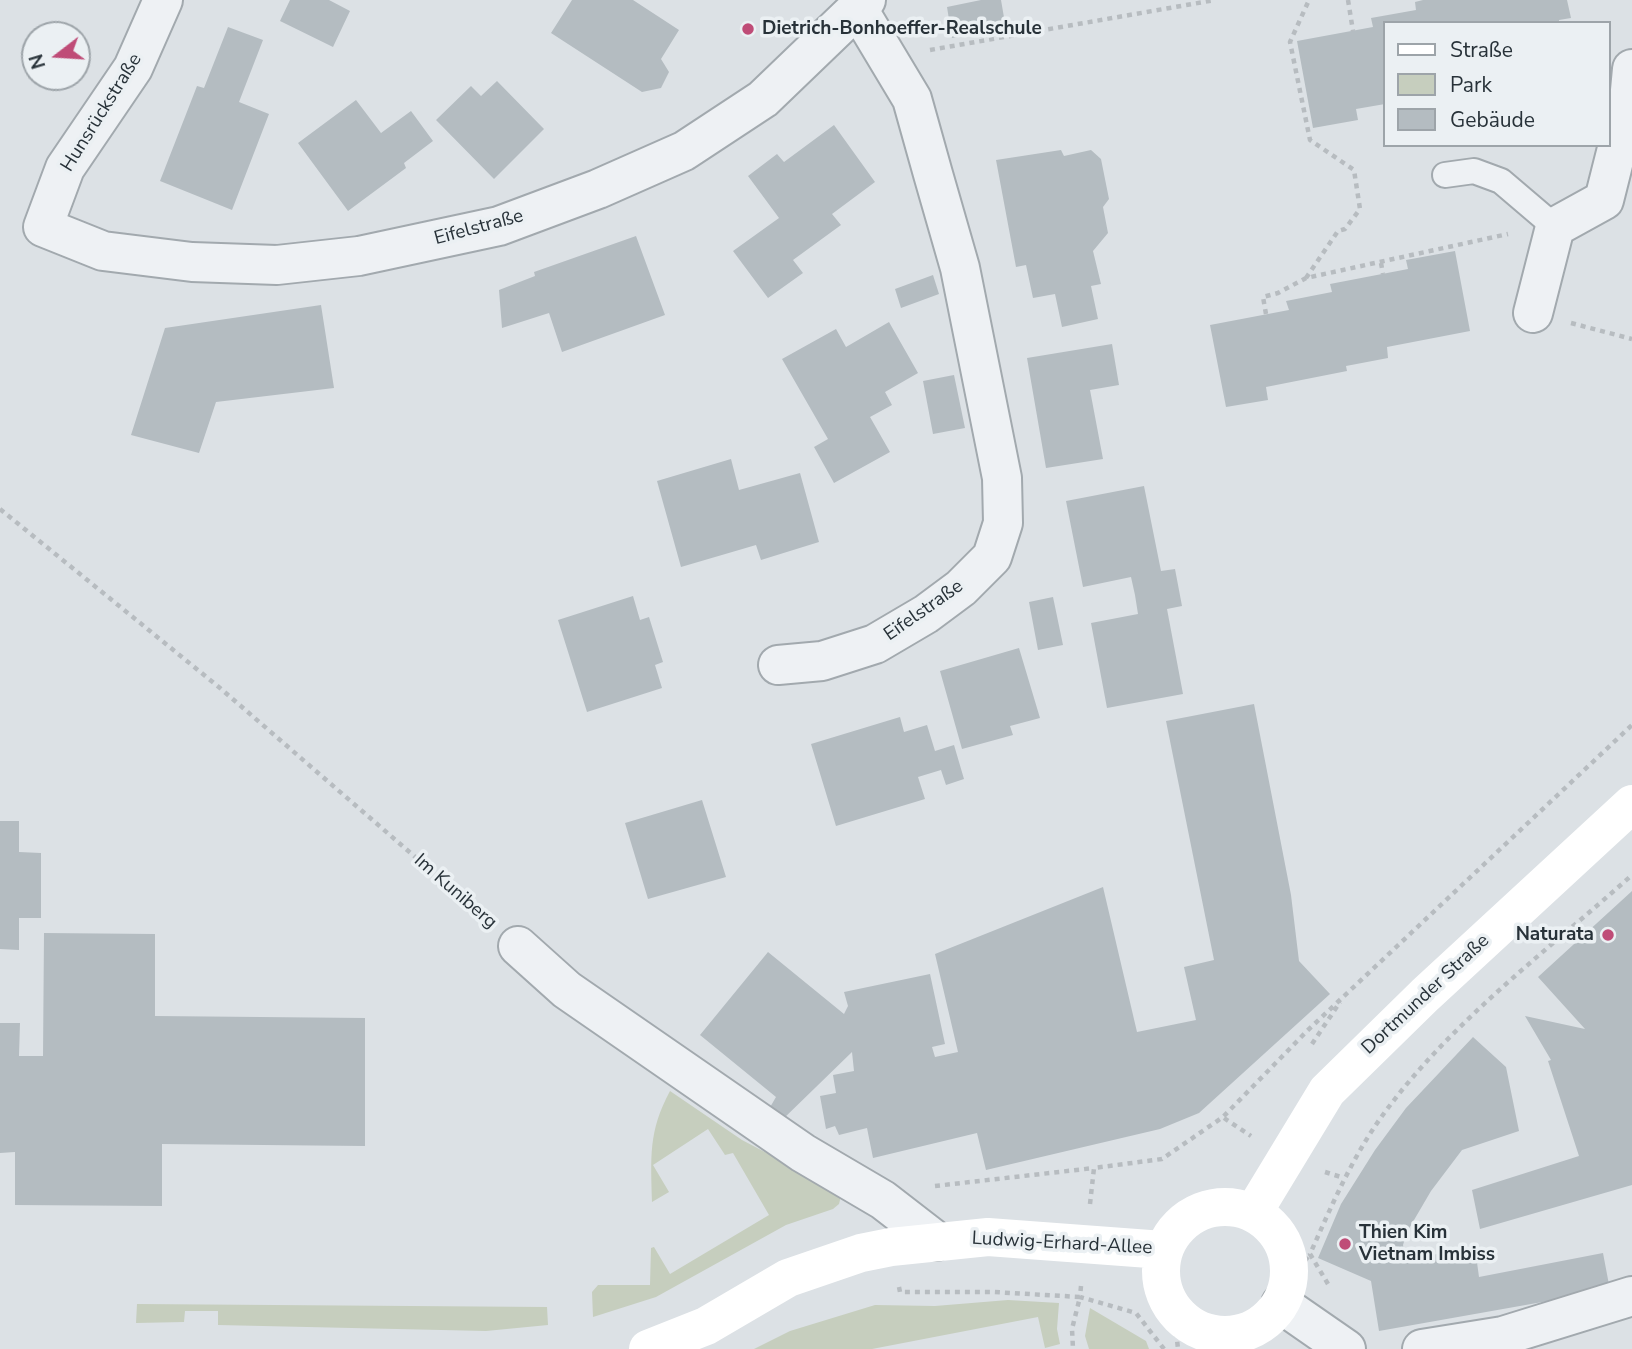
<!DOCTYPE html>
<meta charset="utf-8">
<style>
body{margin:0}
#map{position:relative;width:1632px;height:1349px;overflow:hidden;background:#dce1e5;font-family:"Nunito Sans",sans-serif}
canvas{display:block}
.legend{position:absolute;left:1383px;top:21px;width:228px;height:126px;box-sizing:border-box;background:#ebf0f3;border:2px solid #9da4a9;margin:0;padding:9px 12px;list-style:none;font-size:21px;color:#283239}
.legend li{display:flex;align-items:center;gap:14px;height:35px}
.legend b{width:35px;border:2px solid #9da4a9}
.north{position:absolute;left:21px;top:21px;width:70px;height:70px;box-sizing:border-box;background:#ebf0f3;border:2px solid #9da4a9;border-radius:50%;rotate:253deg;font-size:19px;font-weight:700;line-height:28px;text-align:center;color:#283239}
.north::after{content:'';display:block;margin:auto;width:24px;height:32px;background:#bf4c77;clip-path:polygon(50% 0,100% 100%,50% 72%,0 100%)}
</style>
<div id="map">
<canvas width="1632" height="1349"></canvas>
<ul class="legend">
<li><b style="height:9px;background:#fff"></b>Straße</li>
<li><b style="height:19px;background:#c6cebe"></b>Park</li>
<li><b style="height:19px;background:#b4bcc1"></b>Gebäude</li>
</ul>
<div class="north">N</div>
</div>
<script>
const ctx = document.querySelector('canvas').getContext('2d');
ctx.lineJoin = 'round';
function paint(path, color) {
  ctx.fillStyle = color;
  ctx.fill(path, 'evenodd');
}
function trace(path, color, width, dash) {
  ctx.strokeStyle = color;
  ctx.lineWidth = width;
  ctx.lineCap = dash ? 'butt' : 'round';
  ctx.setLineDash(dash || []);
  ctx.stroke(path);
}
function drawText(font, color, halo, rows, align = 'center') {
  ctx.font = font + ' "Nunito Sans",sans-serif';
  ctx.lineWidth = 7;
  ctx.setLineDash([]);
  ctx.textBaseline = 'middle';
  ctx.strokeStyle = halo;
  ctx.fillStyle = color;
  for (const [text, x, y, turn = 0] of rows) {
    ctx.save();
    ctx.translate(x, y);
    ctx.rotate((+turn || 0) * Math.PI / 180);
    ctx.textAlign = isNaN(turn) ? turn : align;
    if (halo) ctx.strokeText(text, 0, 0);
    ctx.fillText(text, 0, 0);
    ctx.restore();
  }
}
paint(new Path2D(`
 M 670,1091 L 742,1140 L 837,1190 L 841,1196 L 839,1204 L 833,1209 L 786,1225 L 656,1297 L 593,1317 L 592,1292 L 598,1285 L 650,1285 L 651,1248 L 654,1247 L 670,1274 L 769,1215 L 733,1153 L 725,1155 L 708,1129 L 653,1165 L 669,1192 L 652,1202 C 651,1157 648,1132 670,1091 Z
 M 1008,1300 L 1059,1303 L 1057,1329 L 1060,1344 L 1045,1348 L 1038,1317 L 872,1349 L 754,1349 L 790,1331 L 875,1305 L 935,1306 Z
 M 137,1304 L 547,1307 L 548,1325 L 486,1331 L 218,1325 L 218,1311 L 185,1311 L 184,1322 L 136,1323 Z
 M 1090,1308 L 1146,1341 L 1149,1349 L 1089,1349 L 1085,1336 Z`), '#c6cebe');
paint(new Path2D(`
 M 290,0 L 329,0 L 350,11 L 333,47 L 280,21 Z
 M 572,0 L 633,0 L 679,30 L 661,59 L 669,72 L 661,88 L 642,92 L 551,33 Z
 M 981,0 L 1001,0 L 1006,29 L 952,38 L 947,7 Z
 M 1423,0 L 1567,0 L 1571,18 L 1559,20 L 1559,23 L 1385,23 L 1385,104 L 1356,109 L 1358,120 L 1313,128 L 1297,41 L 1373,27 L 1371,18 L 1416,10 L 1415,2 Z
 M 228,27 L 263,40 L 239,102 L 269,114 L 232,210 L 160,181 L 197,86 L 204,88 Z
 M 497,81 L 544,129 L 494,179 L 436,120 L 471,86 L 481,96 Z
 M 356,100 L 381,133 L 411,111 L 433,141 L 404,163 L 406,168 L 348,211 L 298,143 Z
 M 834,125 L 875,182 L 832,214 L 841,225 L 793,260 L 803,273 L 768,298 L 733,251 L 779,218 L 748,176 L 777,154 L 784,162 Z
 M 1061,150 L 1064,156 L 1091,150 L 1101,159 L 1109,199 L 1103,207 L 1108,233 L 1093,251 L 1101,284 L 1091,286 L 1098,319 L 1062,327 L 1055,294 L 1033,298 L 1026,265 L 1016,267 L 996,160 Z
 M 636,236 L 665,315 L 562,352 L 549,313 L 502,328 L 499,290 L 535,276 L 534,272 Z
 M 1455,251 L 1470,331 L 1387,347 L 1388,358 L 1346,366 L 1347,371 L 1266,387 L 1268,400 L 1226,407 L 1210,325 L 1289,310 L 1286,301 L 1332,292 L 1330,284 L 1408,269 L 1406,260 Z
 M 933,275 L 939,294 L 901,308 L 895,289 Z
 M 321,305 L 334,388 L 216,402 L 199,453 L 131,435 L 165,328 Z
 M 889,322 L 918,373 L 885,392 L 892,405 L 870,417 L 890,452 L 834,483 L 814,447 L 828,439 L 782,359 L 836,329 L 846,347 Z
 M 1112,344 L 1119,385 L 1090,390 L 1103,459 L 1046,468 L 1027,358 Z
 M 954,375 L 965,428 L 933,434 L 923,381 Z
 M 731,459 L 739,490 L 800,473 L 819,542 L 761,560 L 756,545 L 681,567 L 657,481 Z
 M 1144,486 L 1161,571 L 1175,569 L 1182,606 L 1167,609 L 1183,694 L 1107,708 L 1091,623 L 1138,614 L 1135,595 L 1131,577 L 1083,587 L 1066,501 Z
 M 633,596 L 640,620 L 649,617 L 663,662 L 655,665 L 662,688 L 587,712 L 558,620 Z
 M 1053,597 L 1063,645 L 1038,650 L 1029,602 Z
 M 1019,648 L 1040,718 L 1010,726 L 1013,735 L 962,749 L 940,671 Z
 M 1254,704 L 1291,895 L 1299,961 L 1330,994 L 1199,1113 L 1160,1129 L 986,1170 L 977,1133 L 873,1158 L 867,1128 L 839,1135 L 835,1126 L 826,1129 L 820,1096 L 836,1093 L 833,1075 L 854,1071 L 852,1052 L 780,1122 L 769,1109 L 776,1097 L 700,1035 L 768,952 L 844,1014 L 848,1006 L 844,992 L 930,974 L 945,1044 L 932,1047 L 935,1057 L 958,1052 L 935,954 L 1103,887 L 1137,1032 L 1196,1020 L 1184,967 L 1214,960 L 1166,721 Z
 M 900,717 L 904,732 L 927,725 L 935,751 L 954,745 L 964,779 L 946,785 L 941,770 L 918,777 L 925,799 L 836,826 L 811,744 Z
 M 702,800 L 726,877 L 648,899 L 625,823 Z
 M 0,821 L 19,821 L 19,852 L 41,853 L 41,918 L 19,918 L 19,950 L 0,949 Z
 M 1632,891 L 1632,1185 L 1480,1229 L 1472,1190 L 1579,1156 L 1548,1061 L 1551,1060 L 1525,1016 L 1585,1029 L 1538,977 Z
 M 44,933 L 155,934 L 155,1016 L 365,1018 L 365,1146 L 162,1144 L 162,1206 L 15,1205 L 15,1152 L 0,1153 L 0,1023 L 20,1023 L 19,1056 L 43,1056 Z
 M 1473,1037 L 1506,1067 L 1519,1131 L 1462,1150 L 1431,1191 L 1407,1232 L 1403,1245 L 1406,1259 L 1475,1248 L 1479,1277 L 1603,1253 L 1610,1290 L 1379,1331 L 1371,1281 L 1318,1258 L 1341,1204 L 1375,1150 L 1406,1108 Z`), '#b4bcc1');
const service = new Path2D(`
 M 1445,175 L 1474,171 L 1501,181 L 1555,227`);
const minor = new Path2D(`
 M 163,0 L 133,68 L 65,168 L 43,227 L 103,251 L 192,262 L 277,265 L 359,256 L 499,226 L 598,189 L 684,151 L 763,99 L 866,0
 M 1533,313 L 1555,227 L 1604,200 L 1629,101 L 1632,69
 M 778,665 L 822,661 L 875,644 L 926,614 L 961,588 L 992,557 L 1003,523 L 1002,478 L 960,268 L 933,174 L 912,99 L 858,9
 M 518,946 L 567,990 L 803,1153 L 883,1200 L 936,1241
 M 1281,1304 L 1346,1349
 M 1422,1349 L 1503,1336 L 1632,1296`);
trace(service, '#a2a9ae', 28);
trace(minor, '#a2a9ae', 42);
trace(new Path2D(`
 M 1348,0 L 1353,31
 M 930,50 L 1215,0
 M 1381,263 L 1383,274
 M 1306,278 L 1338,231 L 1345,229 L 1360,209 L 1354,170 L 1310,140 L 1290,42 L 1309,0
 M 1266,314 L 1263,297 L 1278,293 L 1306,278 L 1508,234
 M 1571,323 L 1632,339
 M 0,509 L 220,688 L 488,920
 M 1312,1044 L 1340,1002
 M 1224,1118 L 1251,1136
 M 1325,1172 L 1344,1178
 M 935,1186 L 1094,1168
 M 1090,1204 L 1094,1168 L 1162,1159 L 1223,1117 L 1308,1030 L 1632,725
 M 1299,1269 L 1310,1254
 M 1328,1284 L 1310,1254 C 1332,1205 1353,1155 1385,1112 C 1452,1021 1548,950 1632,875
 M 1081,1286 L 1080,1297 L 1136,1313 L 1164,1349
 M 899,1287 L 900,1292 L 994,1292 L 1080,1297 L 1072,1329 L 1073,1349
 M 1174,1312 L 1178,1349`), '#b7bcc0', 4.5, [5, 5]);
trace(service, '#eef1f4', 24);
trace(minor, '#eef1f4', 38);
trace(new Path2D(`
 M1161 1271a64 64 0 1 1 128 0a64 64 0 1 1-128 0Z
 M 1253,1213 L 1327,1091 L 1425,995 L 1632,804
 M 648,1349 L 706,1326 L 788,1278 L 861,1253 L 891,1247 L 988,1237 L 1163,1250`), '#fff', 38);
for (const [x, y, r, color] of [
 [748,29,7,"#bf4c77"],
 [1608,935,7,"#bf4c77"],
 [1345,1244,7,"#bf4c77"]
]) {
  const dot = new Path2D();
  dot.arc(x, y, r, 0, 2 * Math.PI);
  ctx.fillStyle = color;
  ctx.fill(dot);
  trace(dot, '#ebf0f3', 2.5);
}
drawText('bold 19px', '#283239', '#ebf0f3', [
 ["Dietrich-Bonhoeffer-Realschule",762,29],
 ["Naturata",1594,935,"right"],
 ["Thien Kim",1359,1233],
 ["Vietnam Imbiss",1359,1255]
], 'left');
drawText('19px', '#283239', '#ebf0f3', [
 ["Hunsrückstraße",102,113,-58],
 ["Eifelstraße",479,228,-15],
 ["Eifelstraße",924,611,-35],
 ["Im Kuniberg",455,892,41],
 ["Dortmunder Straße",1426,995,-43],
 ["Ludwig-Erhard-Allee",1062,1244,3]
]);
</script>
